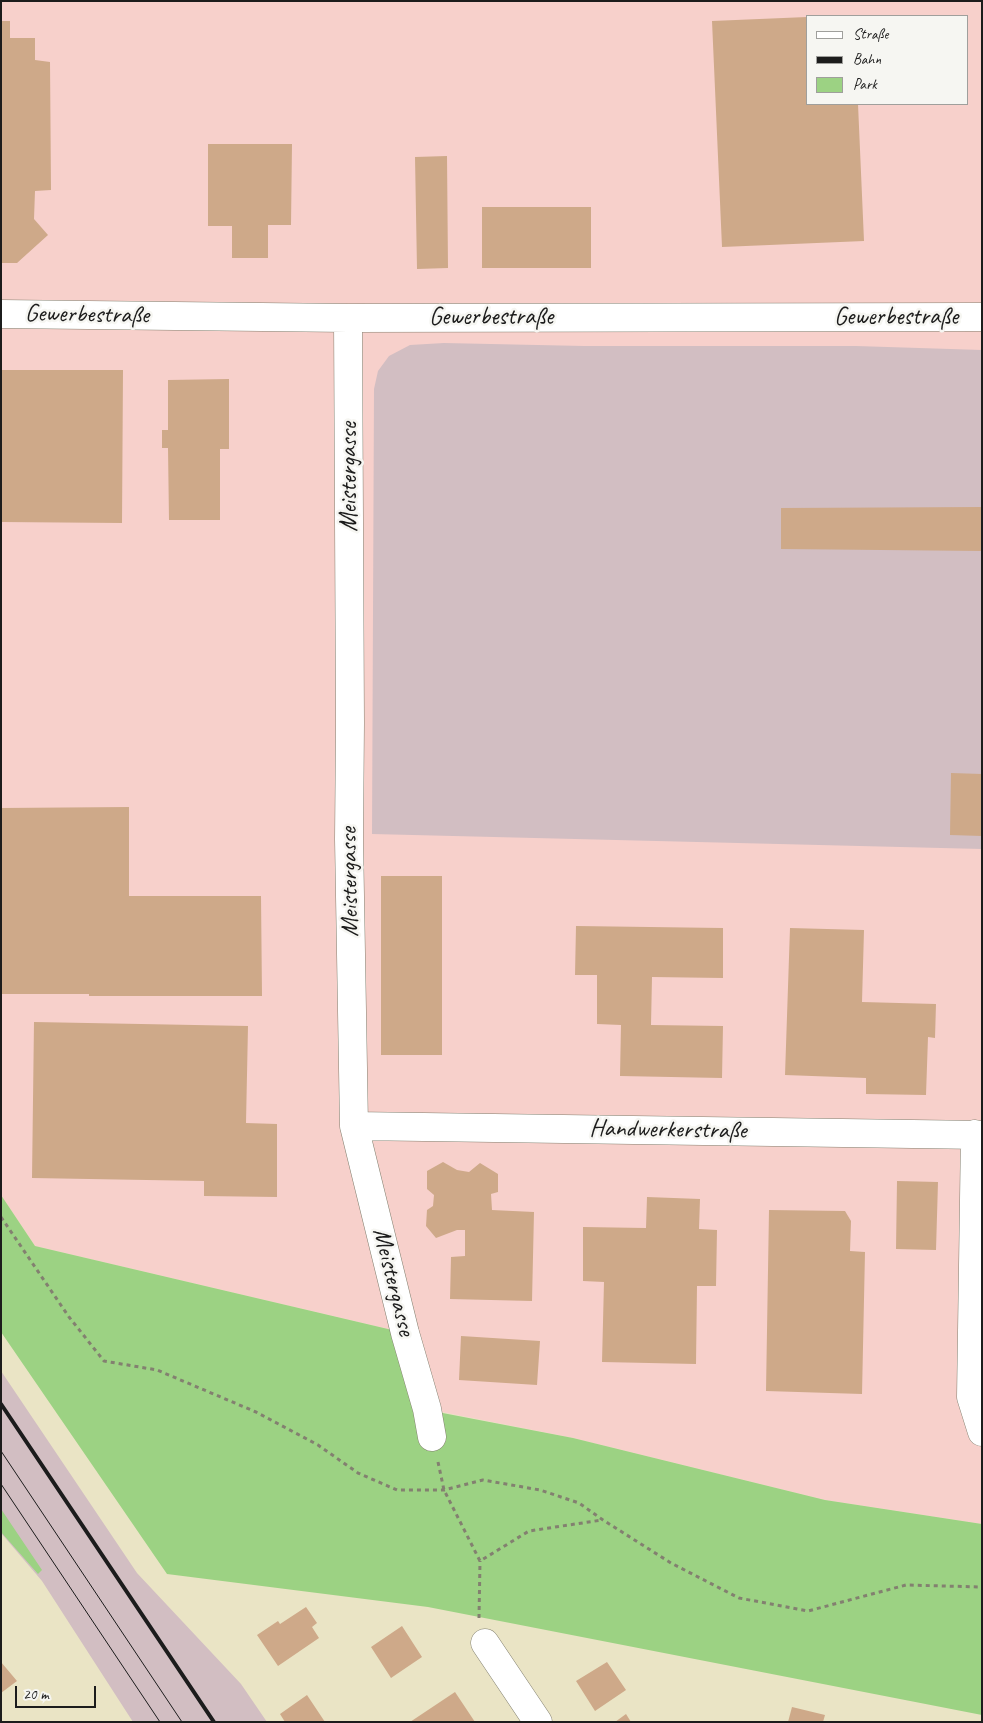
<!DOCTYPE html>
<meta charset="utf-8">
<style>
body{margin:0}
#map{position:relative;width:983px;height:1723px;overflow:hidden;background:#eae4c5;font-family:Caveat,sans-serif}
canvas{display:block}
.frame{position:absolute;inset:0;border:2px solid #1c1c1c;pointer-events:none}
.legend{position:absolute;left:806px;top:15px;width:162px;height:90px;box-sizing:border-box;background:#f6f6f2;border:1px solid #9f9f9c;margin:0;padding:6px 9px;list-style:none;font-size:15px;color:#1c1c1c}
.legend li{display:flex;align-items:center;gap:10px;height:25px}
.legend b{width:25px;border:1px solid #9f9f9c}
.scale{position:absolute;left:15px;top:1686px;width:81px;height:22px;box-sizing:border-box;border:2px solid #1c1c1c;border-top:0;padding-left:6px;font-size:15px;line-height:18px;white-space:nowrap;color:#1c1c1c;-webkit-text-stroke:4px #f6f6f2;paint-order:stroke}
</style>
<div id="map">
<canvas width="983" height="1723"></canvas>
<div class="frame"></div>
<ul class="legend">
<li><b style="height:6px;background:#fff"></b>Straße</li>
<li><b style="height:6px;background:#1c1c1c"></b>Bahn</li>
<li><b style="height:14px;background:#9cd283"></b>Park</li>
</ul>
<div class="scale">20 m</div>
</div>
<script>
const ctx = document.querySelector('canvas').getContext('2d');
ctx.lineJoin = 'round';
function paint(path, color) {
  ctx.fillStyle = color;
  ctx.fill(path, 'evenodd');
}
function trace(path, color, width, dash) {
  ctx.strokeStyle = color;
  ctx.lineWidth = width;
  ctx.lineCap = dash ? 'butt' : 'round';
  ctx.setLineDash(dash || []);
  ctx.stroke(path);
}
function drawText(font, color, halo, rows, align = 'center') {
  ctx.font = font + ' Caveat,sans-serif';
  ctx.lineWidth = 5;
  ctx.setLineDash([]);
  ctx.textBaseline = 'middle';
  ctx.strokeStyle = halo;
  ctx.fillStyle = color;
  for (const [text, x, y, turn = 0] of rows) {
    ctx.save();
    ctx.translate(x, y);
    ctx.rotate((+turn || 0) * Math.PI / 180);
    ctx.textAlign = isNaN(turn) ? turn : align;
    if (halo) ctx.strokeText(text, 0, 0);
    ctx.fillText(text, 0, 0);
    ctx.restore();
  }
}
paint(new Path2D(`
 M 1,1 L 982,1 L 982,1524 L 825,1500 L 573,1438 L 427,1409 L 405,1333 L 35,1246 L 1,1195 ZM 807,16 L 967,16 L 967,104 L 807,104 Z`), '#f7d0cb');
paint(new Path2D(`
 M 444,343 L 584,346 L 856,346 L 982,350 L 982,849 L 372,834 L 374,389 L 378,371 L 389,356 L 410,345 Z
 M 1,1371 L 137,1573 L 241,1684 L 267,1722 L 133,1722 L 42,1581 L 1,1533 Z`), '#d2bec2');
paint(new Path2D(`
 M 1,1195 L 35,1246 L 405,1333 L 427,1410 L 573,1438 L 825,1500 L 982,1524 L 982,1715 L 428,1607 L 167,1574 L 1,1332 Z
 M 1,1509 L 42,1570 L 38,1574 L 1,1532 Z`), '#9cd283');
paint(new Path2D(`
 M 807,17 L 807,104 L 858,104 L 864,241 L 722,247 L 712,21 Z
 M 1,21 L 10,21 L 10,38 L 35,38 L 35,60 L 50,62 L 51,190 L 35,191 L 34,219 L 48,235 L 17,263 L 1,263 Z
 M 208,144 L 292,144 L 291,225 L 268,225 L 268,258 L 232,258 L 232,226 L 208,226 Z
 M 447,156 L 448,268 L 417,269 L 415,157 Z
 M 482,207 L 591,207 L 591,268 L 482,268 Z
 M 1,370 L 123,370 L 122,523 L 1,522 Z
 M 229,379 L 229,449 L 220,449 L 220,520 L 169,520 L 168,448 L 162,448 L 162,430 L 168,430 L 168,380 Z
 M 982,507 L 982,551 L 781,549 L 781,508 Z
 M 951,773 L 982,774 L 982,836 L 950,835 Z
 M 129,807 L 129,896 L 261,896 L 262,996 L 89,996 L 89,994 L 1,994 L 1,808 Z
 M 381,876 L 442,876 L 442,1055 L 381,1055 Z
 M 576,926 L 723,928 L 723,978 L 652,977 L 651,1025 L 723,1026 L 722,1078 L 620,1076 L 621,1025 L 597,1024 L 597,975 L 575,975 Z
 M 790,928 L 864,930 L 862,1002 L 936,1004 L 935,1038 L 928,1037 L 926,1095 L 866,1094 L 866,1078 L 785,1075 Z
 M 34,1022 L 248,1026 L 246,1123 L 277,1124 L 277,1197 L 204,1196 L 204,1181 L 32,1178 Z
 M 443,1162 L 457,1170 L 469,1172 L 480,1163 L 498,1174 L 498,1192 L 491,1194 L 492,1210 L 534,1212 L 532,1301 L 450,1299 L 451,1257 L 465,1256 L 465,1230 L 457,1230 L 436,1238 L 426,1226 L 427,1210 L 433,1206 L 434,1195 L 427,1189 L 427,1171 Z
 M 897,1181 L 938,1182 L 936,1250 L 896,1249 Z
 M 647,1197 L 700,1199 L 699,1229 L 717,1230 L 716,1286 L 697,1286 L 696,1364 L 602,1362 L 604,1282 L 583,1281 L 583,1227 L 646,1228 Z
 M 769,1210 L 845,1211 L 851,1221 L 850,1251 L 865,1252 L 862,1394 L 766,1391 Z
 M 461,1336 L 540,1341 L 537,1385 L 459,1380 Z
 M 306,1607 L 317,1623 L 312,1627 L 319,1638 L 278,1666 L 257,1635 L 278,1621 L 280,1624 Z
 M 402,1626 L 422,1657 L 391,1678 L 371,1647 Z
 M 1,1662 L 17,1681 L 1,1693 Z
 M 607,1662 L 626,1690 L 595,1711 L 576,1681 Z
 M 455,1692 L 475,1722 L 410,1722 Z
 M 307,1695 L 325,1722 L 285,1722 L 280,1714 Z
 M 792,1707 L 825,1715 L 823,1722 L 788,1722 Z
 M 626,1714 L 631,1722 L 615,1722 Z`), '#cea989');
const minor = new Path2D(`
 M 1,314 L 348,318 L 982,317
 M 348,318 L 350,723 L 349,839 L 354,1126 L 405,1333 L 427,1409 L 432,1437
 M 354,1126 L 982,1135
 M 975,1134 L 971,1397 L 982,1432
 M 485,1643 L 538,1722`);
trace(minor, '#838070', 29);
trace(new Path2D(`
 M 1,1217 L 69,1317 L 104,1361 L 157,1370 L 256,1412 L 318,1445 L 358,1473 L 397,1490 L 444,1490 L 483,1480 L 540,1490 L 579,1503 L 603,1520 L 671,1563 L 739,1598 L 808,1611 L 906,1585 L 982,1587
 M 438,1462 L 444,1490 L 480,1561 L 529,1531 L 602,1520
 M 479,1618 L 480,1561`), '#838070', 3, [4, 4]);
trace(minor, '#fff', 28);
trace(new Path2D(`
 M 1,1451 L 182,1722
 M 1,1484 L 160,1722`), '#1c1c1c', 1);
trace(new Path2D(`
 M 1,1404 L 214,1722`), '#1c1c1c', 4);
drawText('25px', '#1c1c1c', '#f6f6f2', [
 ["Gewerbestraße",87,315,1],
 ["Gewerbestraße",491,317],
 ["Gewerbestraße",896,317],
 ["Meistergasse",349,477,-90],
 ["Meistergasse",350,882,-91],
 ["Handwerkerstraße",668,1130,1],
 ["Meistergasse",393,1282,76]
]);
</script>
